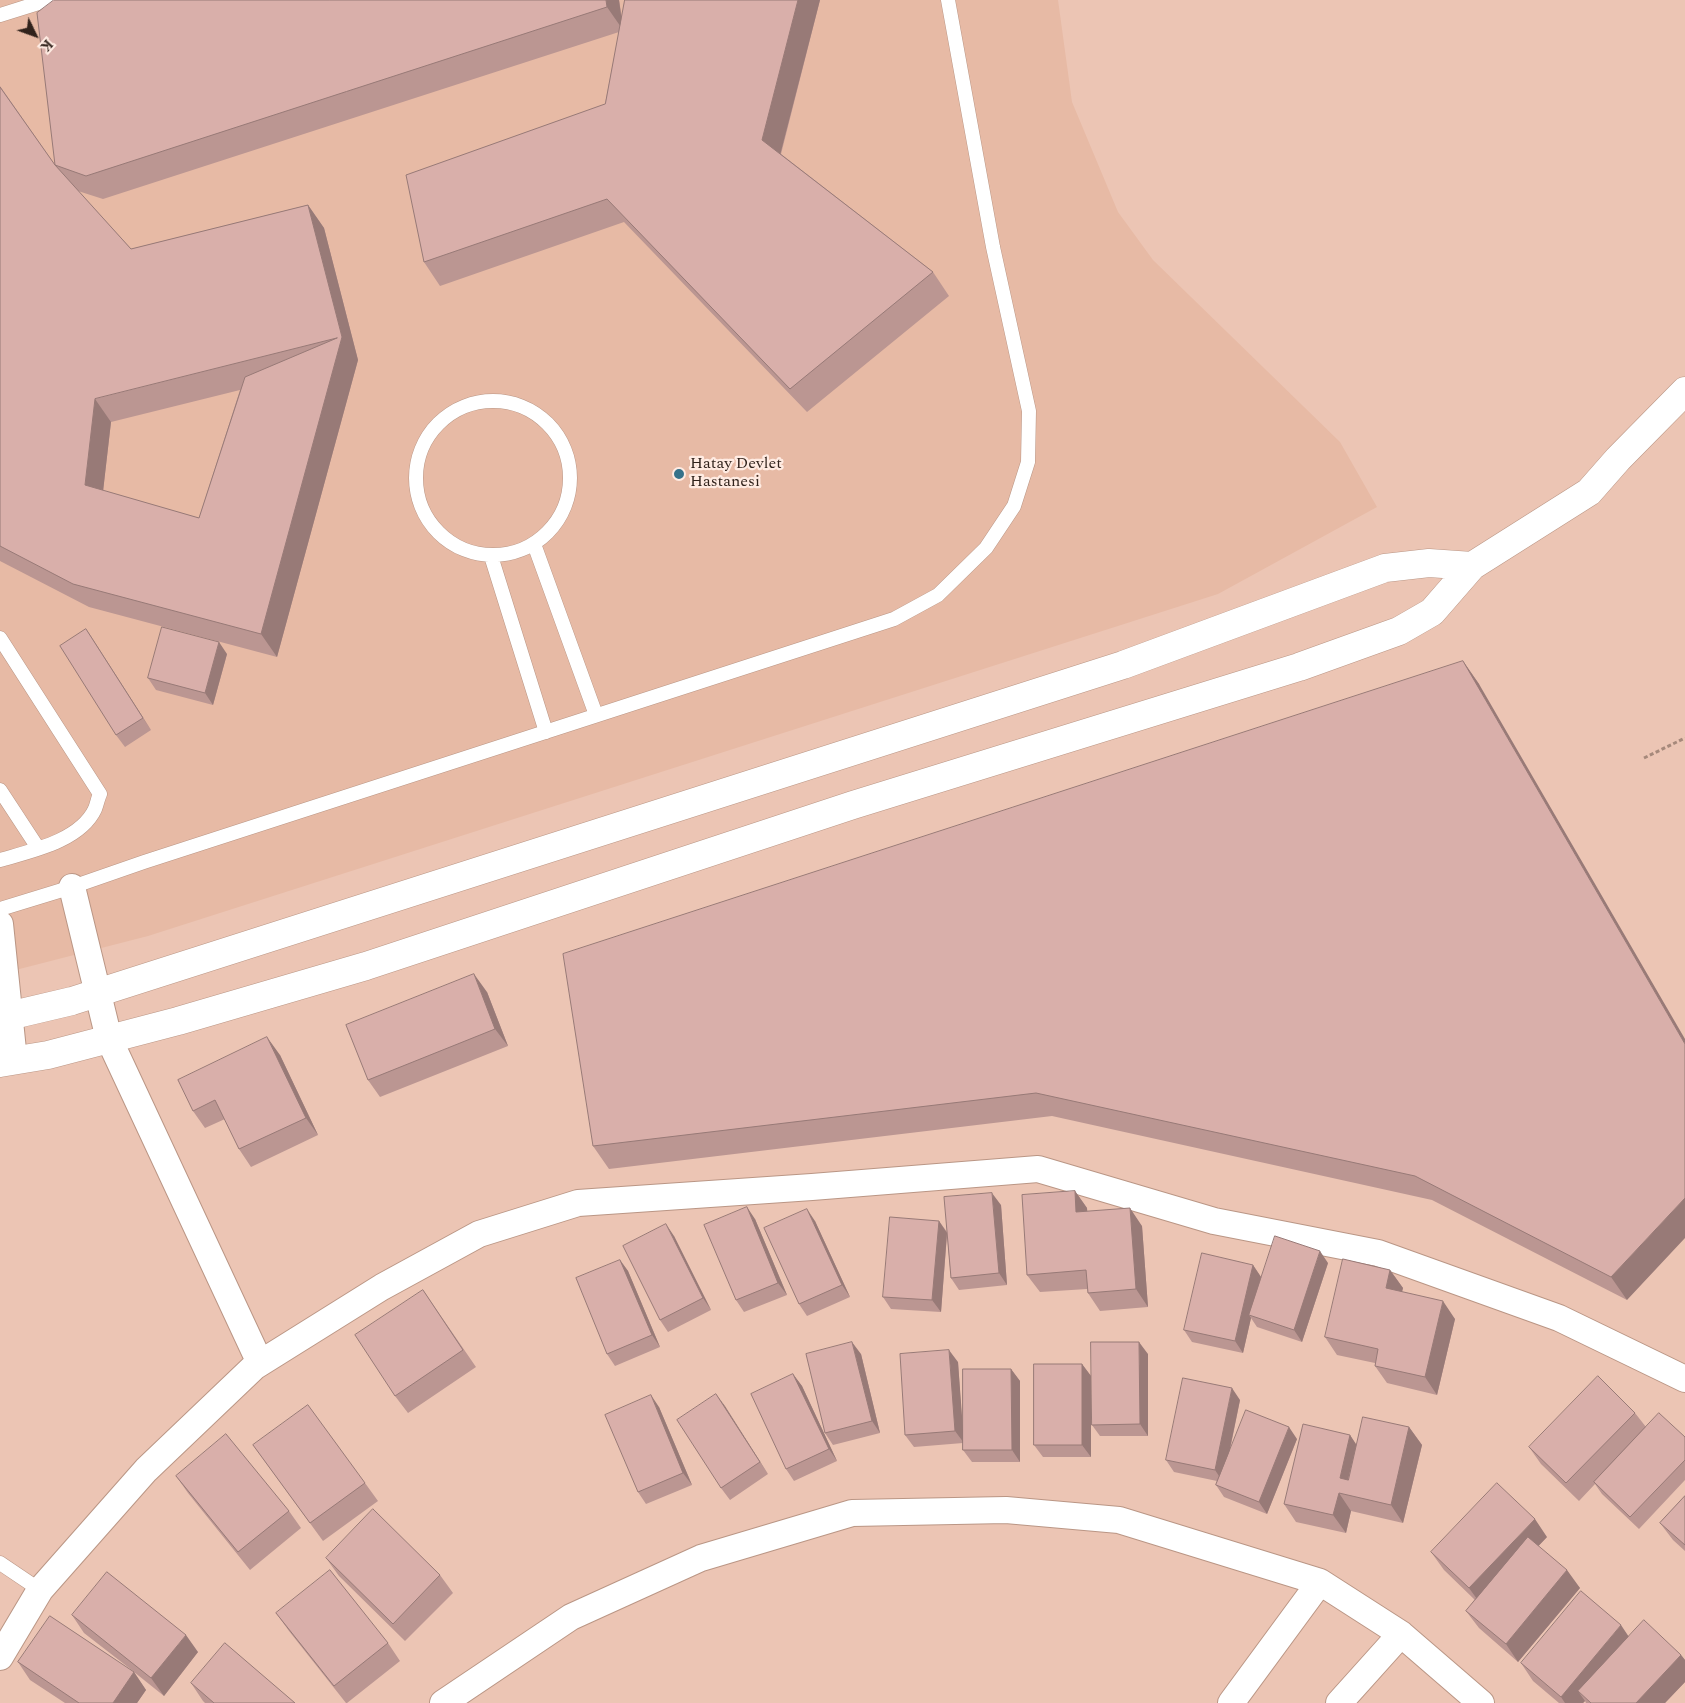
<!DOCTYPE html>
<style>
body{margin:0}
#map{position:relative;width:1685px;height:1703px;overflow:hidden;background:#ecc5b4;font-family:Spectral,serif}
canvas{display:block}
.north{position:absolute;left:10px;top:10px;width:50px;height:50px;-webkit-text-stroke:4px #ffebe2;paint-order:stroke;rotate:132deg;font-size:14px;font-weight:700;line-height:20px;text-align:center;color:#31231c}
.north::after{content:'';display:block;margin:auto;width:18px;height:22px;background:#31231c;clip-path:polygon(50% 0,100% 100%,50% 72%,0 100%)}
</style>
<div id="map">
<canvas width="1685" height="1703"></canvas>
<div class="north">K</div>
</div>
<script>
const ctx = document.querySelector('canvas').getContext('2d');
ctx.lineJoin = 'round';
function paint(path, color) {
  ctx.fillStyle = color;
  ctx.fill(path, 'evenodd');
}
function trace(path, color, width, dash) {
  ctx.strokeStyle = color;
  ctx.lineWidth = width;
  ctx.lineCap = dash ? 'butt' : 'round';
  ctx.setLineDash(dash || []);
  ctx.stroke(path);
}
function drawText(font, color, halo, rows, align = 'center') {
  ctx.font = font + ' Spectral,serif';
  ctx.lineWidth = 4.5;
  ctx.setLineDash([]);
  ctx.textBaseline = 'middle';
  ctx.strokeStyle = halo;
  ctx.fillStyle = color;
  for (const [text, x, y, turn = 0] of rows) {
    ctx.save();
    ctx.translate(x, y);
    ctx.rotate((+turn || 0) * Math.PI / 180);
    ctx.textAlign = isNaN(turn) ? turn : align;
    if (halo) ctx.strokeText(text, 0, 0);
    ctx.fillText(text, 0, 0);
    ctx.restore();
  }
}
paint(new Path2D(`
 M 0,0 L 1058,0 L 1072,102 L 1118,212 L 1153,260 L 1340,442 L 1377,507 L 1218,594 L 148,936 L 0,974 Z`), '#e7baa5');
const service = new Path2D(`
 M 0,15 L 48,0
 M416 478a77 77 0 1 1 154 0a77 77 0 1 1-154 0Z
 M 534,544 L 596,715
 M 491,556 L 546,732
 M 0,638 L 100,794 C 98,798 97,804 95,809 C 80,841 31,851 0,860
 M 0,790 L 38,848
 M 0,909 L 72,887 L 144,862 L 894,619 L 938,595 L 986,548 L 1014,506 L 1028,462 L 1029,411 L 993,247 L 948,0
 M 0,1563 L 40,1590`);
const minor = new Path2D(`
 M 72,887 L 109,1039 L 260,1363
 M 0,924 L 14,1060
 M 0,1657 L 40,1590 L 146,1470 L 254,1367 L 382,1287 L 479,1234 L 578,1203 L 812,1187 L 1038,1169 L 1214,1221 L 1378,1253 L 1559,1318 L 1685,1379
 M 443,1703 L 571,1617 L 701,1558 L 852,1513 L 1006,1510 L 1119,1520 L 1320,1582 L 1401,1634 L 1481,1703
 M 1231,1703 L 1320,1582
 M 1339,1703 L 1401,1634`);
const tertiary = new Path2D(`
 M 0,1018 L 72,1001 L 1123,665 L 1385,568 L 1429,563 L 1472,566
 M 0,1063 L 48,1055 L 178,1021 L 366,966 L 853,805 L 1299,667 L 1399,631 L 1432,612 L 1472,566 L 1589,492 L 1618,459 L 1685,391`);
trace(service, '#ba9685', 15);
trace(minor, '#ba9685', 28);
trace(tertiary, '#ba9685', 29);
trace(new Path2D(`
 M 1644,758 L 1685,738`), '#a6897b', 3, [4, 2.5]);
trace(service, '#fff', 14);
trace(minor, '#fff', 26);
trace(tertiary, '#fff', 28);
paint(new Path2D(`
 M 54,0 L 619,0 L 622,18 L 625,0 L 820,0 L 781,154 L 933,272 L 949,296 L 807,412 L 624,222 L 440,286 L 424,262 L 605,104 L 619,32 L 103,199 L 78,191 L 131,249 L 308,205 L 324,228 L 358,360 L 277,657 L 89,607 L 0,561 L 0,86 L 55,165 ZM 240,390 L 199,518 L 103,491 L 111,422 Z
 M 86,629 L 151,730 L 125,747 L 116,735 Z
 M 227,654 L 213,705 L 156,690 L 148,678 Z
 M 1463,661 L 1479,684 L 1627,1300 L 1432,1200 L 1052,1116 L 609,1169 L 593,1146 Z
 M 487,992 L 508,1046 L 380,1097 L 368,1080 Z
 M 280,1055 L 318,1135 L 251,1167 L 239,1149 L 225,1119 L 205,1128 L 193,1111 Z
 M 1075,1191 L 1087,1208 L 1087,1211 L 1142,1226 L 1148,1307 L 1100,1311 L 1088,1293 L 1087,1289 L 1040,1292 L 1027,1275 Z
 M 1001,1205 L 1007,1285 L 959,1290 L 951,1278 L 947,1235 L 941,1312 L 891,1309 L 883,1297 L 939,1221 L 947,1232 Z
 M 755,1219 L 787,1295 L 744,1312 L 736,1300 Z
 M 815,1221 L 850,1297 L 807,1316 L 799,1304 Z
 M 674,1236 L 711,1310 L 668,1332 L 660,1320 Z
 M 620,1260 L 628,1271 L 660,1347 L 615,1366 L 607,1354 Z
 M 1328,1263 L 1302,1342 L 1257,1327 L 1251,1318 L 1243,1353 L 1192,1342 L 1184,1330 L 1253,1265 L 1261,1277 Z
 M 1390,1270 L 1403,1288 L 1402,1292 L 1455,1319 L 1437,1395 L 1387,1383 L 1375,1366 L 1375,1363 L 1337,1355 L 1325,1337 Z
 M 423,1290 L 476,1367 L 408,1413 L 395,1396 Z
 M 861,1354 L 880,1433 L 833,1445 L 825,1433 Z
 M 1148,1354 L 1148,1436 L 1100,1436 L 1092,1425 Z
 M 958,1362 L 963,1437 L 1011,1369 L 1020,1381 L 1020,1462 L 972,1462 L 963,1450 L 963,1443 L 914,1447 L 905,1435 Z
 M 1082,1364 L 1091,1376 L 1091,1457 L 1043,1457 L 1034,1445 Z
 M 793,1374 L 802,1386 L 837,1461 L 794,1481 L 786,1469 Z
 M 716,1394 L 768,1474 L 730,1500 L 721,1488 Z
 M 1240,1400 L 1230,1450 L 1297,1439 L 1267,1514 L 1224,1497 L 1216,1485 L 1217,1481 L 1174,1472 L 1166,1460 Z
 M 659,1407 L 692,1485 L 646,1504 L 638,1492 Z
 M 1635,1413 L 1646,1427 L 1685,1437 L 1685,1480 L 1639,1529 L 1602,1494 L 1595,1484 L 1579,1501 L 1541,1464 L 1529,1447 Z
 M 1409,1427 L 1422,1445 L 1403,1523 L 1351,1511 L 1346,1533 L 1296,1522 L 1284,1504 L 1350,1435 L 1356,1445 Z
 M 253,1445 L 365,1483 L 378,1501 L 323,1541 Z
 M 176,1476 L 289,1511 L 301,1528 L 250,1570 L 188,1493 Z
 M 1685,1496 L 1685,1551 L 1673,1540 L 1660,1523 Z
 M 1547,1537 L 1538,1546 L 1580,1588 L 1518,1662 L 1479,1628 L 1466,1611 L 1475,1600 L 1444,1570 L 1431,1552 Z
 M 326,1558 L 440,1575 L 453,1593 L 405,1641 L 339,1576 Z
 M 276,1613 L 388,1643 L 400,1661 L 347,1703 L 346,1703 L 289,1631 Z
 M 72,1615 L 198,1652 L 164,1696 L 134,1672 L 146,1690 L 137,1703 L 65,1703 L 30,1680 L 18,1662 L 133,1671 L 84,1633 Z
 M 1629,1637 L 1681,1655 L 1685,1660 L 1685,1682 L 1665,1703 L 1586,1703 L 1585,1701 L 1583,1703 L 1559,1703 L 1533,1681 L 1521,1663 Z
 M 191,1683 L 295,1703 L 205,1703 L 203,1701 Z`), '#bb9692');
paint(new Path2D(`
 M 606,0 L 619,0 L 623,30 L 607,7 Z
 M 798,0 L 820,0 L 778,163 L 762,140 Z
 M 308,205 L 324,228 L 358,360 L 277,657 L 261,634 L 342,337 Z
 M 95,399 L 111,422 L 101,509 L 85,485 Z
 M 86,629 L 94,641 L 151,730 L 143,718 Z
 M 219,642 L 227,654 L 213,705 L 205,693 Z
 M 1463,661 L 1479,684 L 1685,1039 L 1685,1044 Z
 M 474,974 L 487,992 L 508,1046 L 495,1029 Z
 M 267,1037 L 280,1055 L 318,1135 L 306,1118 Z
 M 1075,1191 L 1087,1208 L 1089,1230 L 1076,1212 Z
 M 992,1193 L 1001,1205 L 1007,1285 L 999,1273 Z
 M 1685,1198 L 1685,1238 L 1627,1300 L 1611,1277 Z
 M 747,1207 L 755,1219 L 787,1295 L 778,1283 Z
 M 1130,1208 L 1142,1226 L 1148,1307 L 1136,1289 Z
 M 807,1209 L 815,1221 L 850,1297 L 842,1285 Z
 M 939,1221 L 947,1233 L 941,1312 L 932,1300 Z
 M 666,1224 L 674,1236 L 711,1310 L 703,1298 Z
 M 1320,1251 L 1328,1263 L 1302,1342 L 1294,1330 Z
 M 620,1260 L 628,1271 L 660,1347 L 652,1335 Z
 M 1253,1265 L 1261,1277 L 1249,1315 L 1251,1318 L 1243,1353 L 1235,1341 Z
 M 1390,1270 L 1403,1288 L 1398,1306 L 1386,1288 Z
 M 1443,1301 L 1455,1319 L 1437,1395 L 1425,1377 Z
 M 852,1342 L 861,1354 L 880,1433 L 872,1421 Z
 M 1139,1342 L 1148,1354 L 1148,1436 L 1140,1424 Z
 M 949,1350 L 958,1362 L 964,1443 L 955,1431 Z
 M 1082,1364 L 1091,1376 L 1091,1457 L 1082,1445 Z
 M 1011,1369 L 1020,1381 L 1020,1462 L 1012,1450 Z
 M 793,1374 L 802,1386 L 837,1461 L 829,1449 Z
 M 1232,1388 L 1240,1400 L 1223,1482 L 1215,1470 Z
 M 716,1394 L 725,1406 L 768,1474 L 760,1462 Z
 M 651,1395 L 659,1407 L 692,1485 L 683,1473 Z
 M 1289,1427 L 1297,1439 L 1267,1514 L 1259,1502 Z
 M 1409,1427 L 1422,1445 L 1403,1523 L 1391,1505 Z
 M 1350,1435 L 1362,1453 L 1352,1496 L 1340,1478 Z
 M 1339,1493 L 1351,1511 L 1346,1533 L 1333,1515 Z
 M 1535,1519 L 1547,1537 L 1482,1606 L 1469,1588 Z
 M 1567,1570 L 1580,1588 L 1518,1662 L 1506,1644 Z
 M 1621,1625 L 1633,1643 L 1578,1691 L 1585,1701 L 1583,1703 L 1565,1703 L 1561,1697 Z
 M 186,1635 L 198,1652 L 164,1696 L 151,1678 Z
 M 1681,1655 L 1685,1660 L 1685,1682 L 1665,1703 L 1636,1703 Z
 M 134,1672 L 146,1690 L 137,1703 L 113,1703 Z`), '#987a77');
const building = new Path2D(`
 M 54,0 L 606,0 L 607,7 L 86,176 L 55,165 L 131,249 L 308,205 L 342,337 L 261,634 L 73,584 L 0,546 L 0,87 L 55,165 L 37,13 ZM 337,338 L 245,377 L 199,518 L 85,485 L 95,399 Z
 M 625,0 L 798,0 L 762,140 L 933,272 L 790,389 L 607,199 L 424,262 L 406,175 L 605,104 Z
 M 162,627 L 219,642 L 205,693 L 148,678 Z
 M 86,629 L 143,718 L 116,735 L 60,646 Z
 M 1463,661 L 1685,1044 L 1685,1198 L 1611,1277 L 1415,1176 L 1036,1093 L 593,1146 L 563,954 Z
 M 474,974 L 495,1029 L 368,1080 L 346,1025 Z
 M 267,1037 L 306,1118 L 239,1149 L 215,1100 L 193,1111 L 178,1080 Z
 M 1075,1191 L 1076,1212 L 1130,1208 L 1136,1289 L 1088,1293 L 1086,1270 L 1027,1275 L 1022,1195 Z
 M 992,1193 L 999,1273 L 951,1278 L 944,1197 Z
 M 747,1207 L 778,1283 L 736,1300 L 704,1225 Z
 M 807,1209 L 842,1285 L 799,1304 L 764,1228 Z
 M 890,1217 L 939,1221 L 932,1300 L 883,1297 Z
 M 666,1224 L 703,1298 L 660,1320 L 623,1246 Z
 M 1275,1236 L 1320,1251 L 1294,1330 L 1249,1315 Z
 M 1202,1253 L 1253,1265 L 1235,1341 L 1184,1330 Z
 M 1343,1259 L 1390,1270 L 1386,1288 L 1443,1301 L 1425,1377 L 1375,1366 L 1378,1349 L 1325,1337 Z
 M 620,1260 L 652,1335 L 607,1354 L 576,1278 Z
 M 423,1290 L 463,1350 L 395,1396 L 355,1335 Z
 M 852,1342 L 872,1421 L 825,1433 L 806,1354 Z
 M 1091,1342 L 1139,1342 L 1140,1424 L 1092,1425 Z
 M 949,1350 L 955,1431 L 905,1435 L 900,1354 Z
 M 1034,1364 L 1082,1364 L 1082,1445 L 1034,1445 Z
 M 963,1369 L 1011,1369 L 1012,1450 L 963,1450 Z
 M 793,1374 L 829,1449 L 786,1469 L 751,1394 Z
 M 1598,1376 L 1635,1413 L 1566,1483 L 1529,1447 Z
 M 1183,1378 L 1232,1388 L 1215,1470 L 1166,1460 Z
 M 716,1394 L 760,1462 L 721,1488 L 677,1420 Z
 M 651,1395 L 683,1473 L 638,1492 L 605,1415 Z
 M 308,1405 L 365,1483 L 310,1523 L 253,1445 Z
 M 1246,1410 L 1289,1427 L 1259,1502 L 1216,1485 Z
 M 1659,1413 L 1685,1437 L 1685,1460 L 1630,1517 L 1594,1482 Z
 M 1363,1417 L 1409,1427 L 1391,1505 L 1339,1493 L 1333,1515 L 1284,1504 L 1303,1424 L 1350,1435 L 1340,1478 L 1348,1480 Z
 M 226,1434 L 289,1511 L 238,1552 L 176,1476 Z
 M 1497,1483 L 1535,1519 L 1469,1588 L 1431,1552 Z
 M 1685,1496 L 1685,1545 L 1660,1523 Z
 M 373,1509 L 440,1575 L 393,1624 L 326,1558 Z
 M 1528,1537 L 1567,1570 L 1506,1644 L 1466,1611 Z
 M 330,1570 L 388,1643 L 334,1686 L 276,1613 Z
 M 107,1572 L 186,1635 L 151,1678 L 72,1615 Z
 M 1581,1591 L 1621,1625 L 1561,1697 L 1521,1663 Z
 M 50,1616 L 134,1672 L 113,1703 L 79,1703 L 18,1662 Z
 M 1644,1620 L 1681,1655 L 1636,1703 L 1591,1703 L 1578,1691 Z
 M 225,1643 L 295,1703 L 214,1703 L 191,1683 Z`);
paint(building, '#d9afaa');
trace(building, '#987a77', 1);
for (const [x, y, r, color] of [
 [679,474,6,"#36728a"]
]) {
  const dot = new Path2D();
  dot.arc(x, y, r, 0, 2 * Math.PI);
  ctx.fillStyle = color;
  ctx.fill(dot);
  trace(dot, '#ffebe2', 2);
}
drawText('16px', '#31231c', '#ffebe2', [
 ["Hatay Devlet",690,465],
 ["Hastanesi",690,483]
], 'left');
</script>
